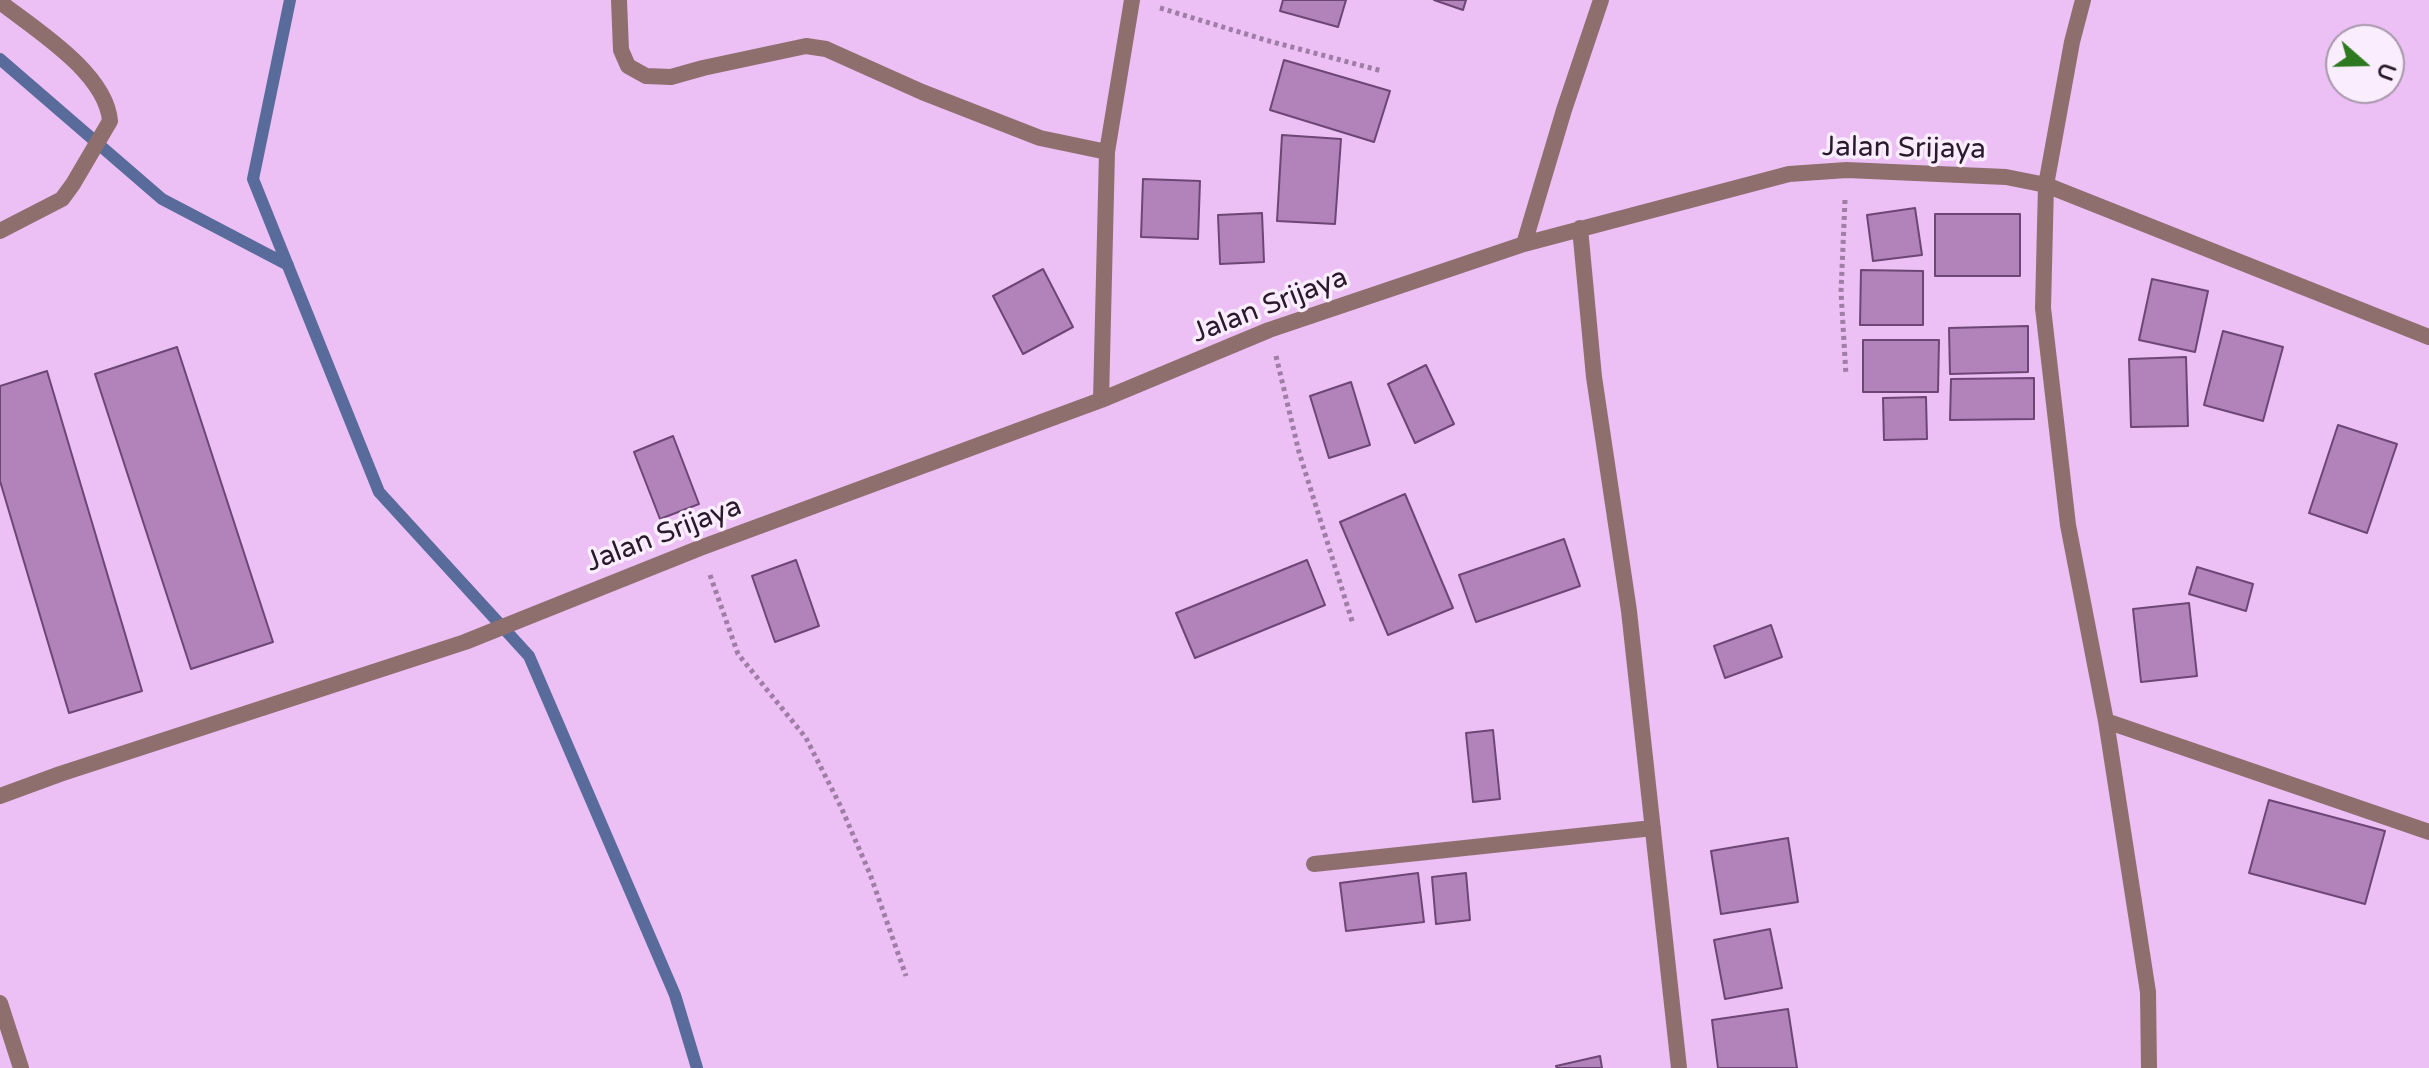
<!DOCTYPE html>
<style>
body{margin:0}
#map{position:relative;width:2429px;height:1068px;overflow:hidden;background:#ecbff5;font-family:"Varela Round",sans-serif}
canvas{display:block}
.north{position:absolute;left:2325px;top:24px;width:80px;height:80px;box-sizing:border-box;background:#faedfd;border:2px solid #a798aa;border-radius:50%;rotate:110deg;font-size:22px;font-weight:700;line-height:32px;text-align:center;color:#2a192d}
.north::after{content:'';display:block;margin:auto;width:28px;height:36px;background:#2e791f;clip-path:polygon(50% 0,100% 100%,50% 72%,0 100%)}
</style>
<div id="map">
<canvas width="2429" height="1068"></canvas>
<div class="north">U</div>
</div>
<script>
const ctx = document.querySelector('canvas').getContext('2d');
ctx.lineJoin = 'round';
function trace(path, color, width, dash) {
  ctx.strokeStyle = color;
  ctx.lineWidth = width;
  ctx.lineCap = dash ? 'butt' : 'round';
  ctx.setLineDash(dash || []);
  ctx.stroke(path);
}
function paint(path, color) {
  ctx.fillStyle = color;
  ctx.fill(path, 'evenodd');
}
function drawText(font, color, halo, rows, align = 'center') {
  ctx.font = font + ' "Varela Round",sans-serif';
  ctx.lineWidth = 7;
  ctx.setLineDash([]);
  ctx.textBaseline = 'middle';
  ctx.strokeStyle = halo;
  ctx.fillStyle = color;
  for (const [text, x, y, turn = 0] of rows) {
    ctx.save();
    ctx.translate(x, y);
    ctx.rotate((+turn || 0) * Math.PI / 180);
    ctx.textAlign = isNaN(turn) ? turn : align;
    if (halo) ctx.strokeText(text, 0, 0);
    ctx.fillText(text, 0, 0);
    ctx.restore();
  }
}
trace(new Path2D(`
 M 290,0 L 253,179 L 379,492 L 529,656 L 675,995 L 697,1068
 M 0,59 L 162,199 L 288,265`), '#586b9a', 12);
const building = new Path2D(`
 M 1283,0 L 1346,0 L 1338,27 L 1280,11 Z
 M 1434,0 L 1466,0 L 1463,10 Z
 M 1284,60 L 1390,91 L 1374,142 L 1270,110 Z
 M 1282,135 L 1341,139 L 1335,224 L 1277,221 Z
 M 1143,179 L 1200,181 L 1198,239 L 1141,237 Z
 M 1915,208 L 1922,255 L 1873,261 L 1867,215 Z
 M 1262,213 L 1264,262 L 1220,264 L 1218,215 Z
 M 1935,214 L 2020,214 L 2020,276 L 1935,276 Z
 M 1043,269 L 1073,327 L 1023,354 L 993,296 Z
 M 1861,270 L 1923,271 L 1923,325 L 1860,325 Z
 M 2152,279 L 2208,291 L 2195,352 L 2139,340 Z
 M 2028,326 L 2028,372 L 1950,374 L 1949,328 Z
 M 2223,331 L 2283,347 L 2263,421 L 2204,405 Z
 M 1863,340 L 1939,340 L 1938,392 L 1863,392 Z
 M 177,347 L 273,642 L 191,669 L 95,374 Z
 M 2186,357 L 2188,426 L 2131,427 L 2129,359 Z
 M 1426,365 L 1454,424 L 1415,443 L 1388,384 Z
 M 47,371 L 142,691 L 69,713 L 0,481 L 0,386 Z
 M 2034,378 L 2034,419 L 1950,420 L 1951,379 Z
 M 1351,382 L 1370,445 L 1329,458 L 1310,396 Z
 M 1926,397 L 1927,439 L 1884,440 L 1883,398 Z
 M 2338,425 L 2397,444 L 2367,533 L 2309,513 Z
 M 673,436 L 699,504 L 660,519 L 634,452 Z
 M 1405,494 L 1453,608 L 1388,635 L 1340,522 Z
 M 1564,539 L 1580,586 L 1476,622 L 1459,575 Z
 M 796,560 L 819,626 L 775,642 L 752,576 Z
 M 1307,560 L 1325,605 L 1195,658 L 1176,613 Z
 M 2197,567 L 2253,584 L 2246,611 L 2189,594 Z
 M 2189,603 L 2197,676 L 2141,682 L 2133,609 Z
 M 1771,625 L 1782,657 L 1725,678 L 1714,646 Z
 M 1493,730 L 1500,799 L 1473,802 L 1466,733 Z
 M 2269,800 L 2385,831 L 2365,904 L 2249,873 Z
 M 1788,838 L 1798,902 L 1721,914 L 1711,851 Z
 M 1418,873 L 1424,922 L 1346,931 L 1340,883 Z
 M 1466,873 L 1470,920 L 1436,924 L 1432,877 Z
 M 1770,929 L 1782,988 L 1725,999 L 1714,940 Z
 M 1788,1009 L 1797,1068 L 1718,1068 L 1712,1020 Z
 M 1600,1056 L 1602,1068 L 1557,1068 L 1556,1066 Z`);
paint(building, '#b282bb');
trace(building, '#6d4675', 2);
trace(new Path2D(`
 M 1160,8 L 1269,41 L 1382,71
 M 1845,200 L 1841,292 L 1846,375
 M 1276,356 L 1299,452 L 1353,624
 M 710,575 L 738,654 L 806,738 L 841,807 L 870,874 L 906,976`), '#9f7da6', 5, [4, 4]);
trace(new Path2D(`
 M 619,0 L 621,50 L 628,66 L 646,76 L 671,77 L 703,68 L 806,46 L 826,49 L 922,92 L 1040,138 L 1107,152
 M 2083,0 L 2072,42 L 2046,185 L 2043,308 L 2068,525 L 2106,721 L 2148,992 L 2149,1068
 M 0,2 C 36,30 106,73 110,121 L 73,184 L 62,199 L 0,231
 M 1580,228 L 1594,377 L 1629,611 L 1679,1068
 M 1524,244 L 1564,110 L 1601,0
 M 1101,400 L 1107,152 L 1132,0
 M 2106,721 L 2429,832
 M 0,796 L 60,774 L 465,642 L 700,548 L 1101,400 L 1269,330 L 1524,244 L 1789,174 L 1847,170 L 2006,177 L 2046,185 L 2429,337
 M 1314,864 L 1653,828
 M 0,1003 L 21,1068`), '#8e6f6e', 16);
drawText('28px', '#2a192d', '#faedfd', [
 ["Jalan Srijaya",1904,149,1],
 ["Jalan Srijaya",1270,306,-21],
 ["Jalan Srijaya",664,535,-21]
]);
</script>
